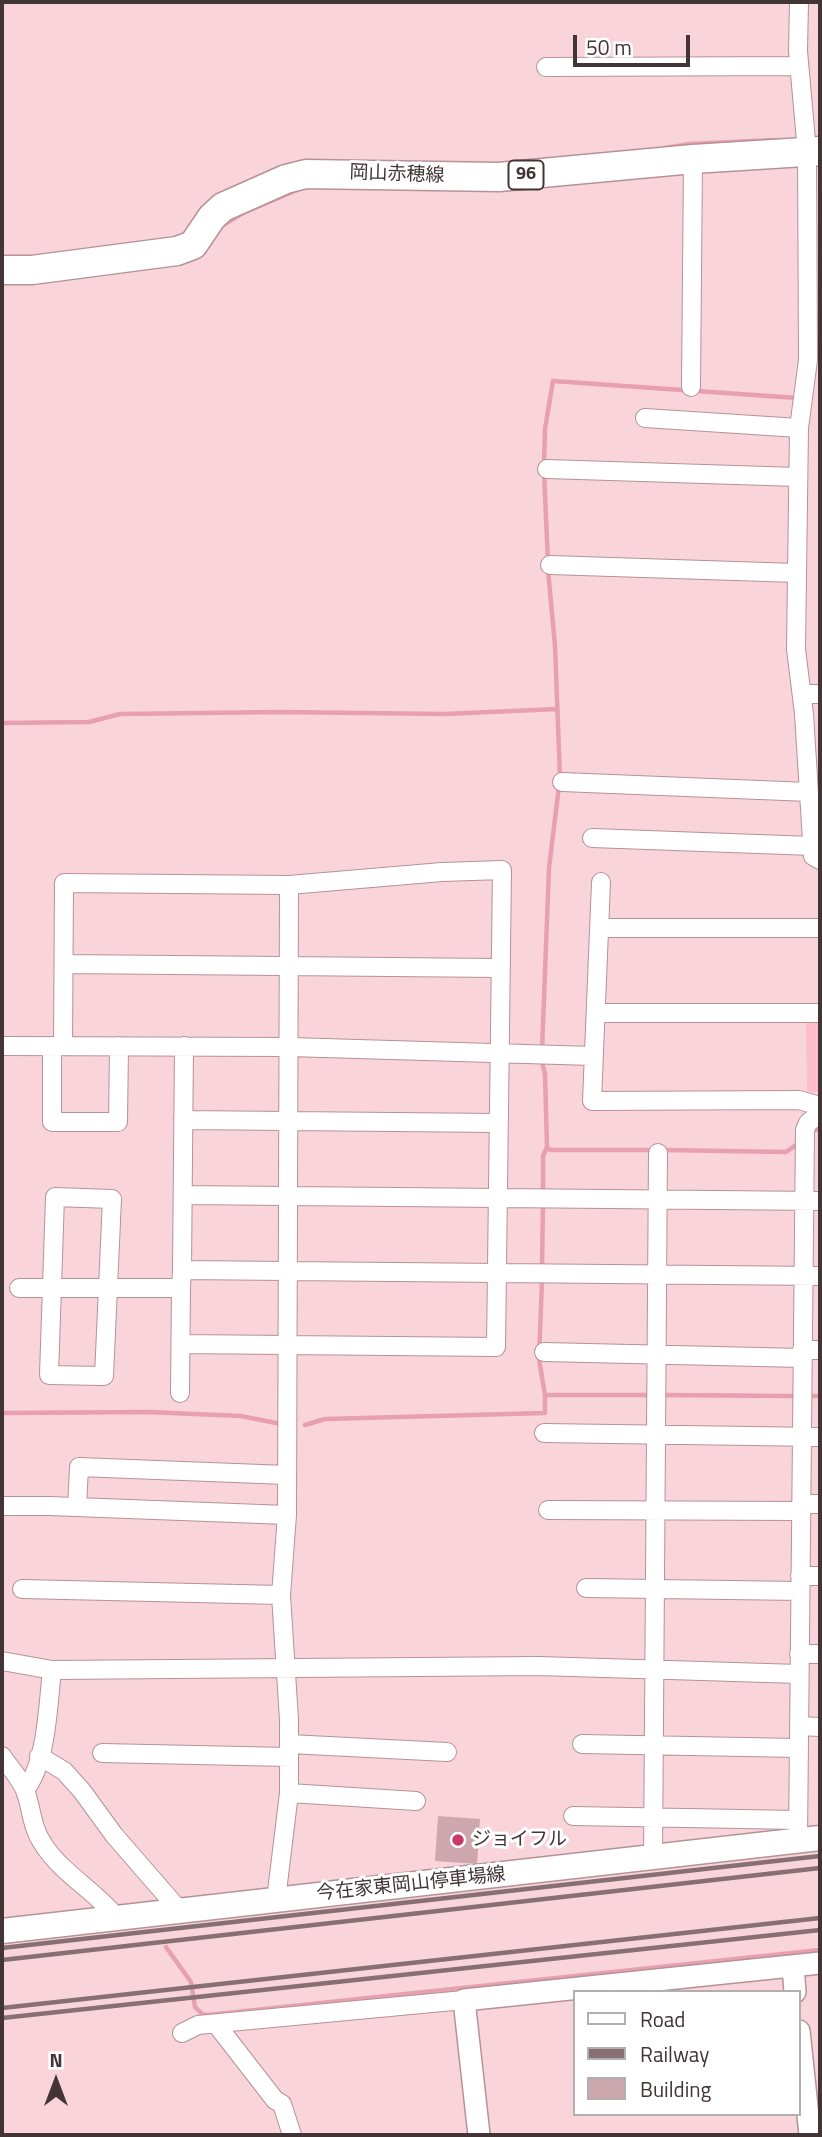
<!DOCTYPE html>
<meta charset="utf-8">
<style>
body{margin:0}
#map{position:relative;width:822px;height:2137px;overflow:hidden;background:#fad4db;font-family:"Titillium Web",sans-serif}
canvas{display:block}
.frame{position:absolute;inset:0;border:4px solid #423437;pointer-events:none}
.legend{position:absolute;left:573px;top:1990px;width:228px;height:126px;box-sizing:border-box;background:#fff;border:2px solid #b3aeaf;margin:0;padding:9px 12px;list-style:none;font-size:21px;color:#423437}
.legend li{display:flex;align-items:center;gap:14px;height:35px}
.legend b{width:35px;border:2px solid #b3aeaf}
.north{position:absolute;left:21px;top:2046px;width:70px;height:70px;-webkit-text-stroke:5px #fff;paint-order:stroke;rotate:0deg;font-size:19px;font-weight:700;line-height:28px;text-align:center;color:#423437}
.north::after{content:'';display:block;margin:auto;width:24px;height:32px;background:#423437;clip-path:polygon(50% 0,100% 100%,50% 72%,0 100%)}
.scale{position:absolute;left:573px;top:35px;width:117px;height:32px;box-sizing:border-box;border:4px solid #423437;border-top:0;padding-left:9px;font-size:21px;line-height:24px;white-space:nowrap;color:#423437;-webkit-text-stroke:5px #fff;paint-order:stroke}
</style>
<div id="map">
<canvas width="822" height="2137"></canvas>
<div class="frame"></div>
<ul class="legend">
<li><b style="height:9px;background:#fff"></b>Road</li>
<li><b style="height:9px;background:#877074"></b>Railway</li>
<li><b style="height:19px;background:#cca8ae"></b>Building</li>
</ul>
<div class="north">N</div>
<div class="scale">50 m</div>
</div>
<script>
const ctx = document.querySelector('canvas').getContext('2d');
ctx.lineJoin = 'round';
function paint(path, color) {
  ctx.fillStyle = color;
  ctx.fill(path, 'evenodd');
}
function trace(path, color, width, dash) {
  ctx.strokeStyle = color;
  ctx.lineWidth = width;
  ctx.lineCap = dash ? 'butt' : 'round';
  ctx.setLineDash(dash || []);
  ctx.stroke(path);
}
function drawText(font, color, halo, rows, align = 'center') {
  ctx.font = font + ' "Titillium Web","Noto Sans JP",sans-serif';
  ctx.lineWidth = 6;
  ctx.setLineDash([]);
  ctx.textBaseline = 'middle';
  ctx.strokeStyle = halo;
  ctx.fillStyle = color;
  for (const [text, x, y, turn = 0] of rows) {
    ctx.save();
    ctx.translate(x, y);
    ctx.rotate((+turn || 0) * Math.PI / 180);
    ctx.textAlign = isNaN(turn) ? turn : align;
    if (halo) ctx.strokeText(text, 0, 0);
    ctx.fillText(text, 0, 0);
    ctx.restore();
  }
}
paint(new Path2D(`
 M 806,1020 L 820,1020 L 820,1092 L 807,1092 Z`), '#fcbecb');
trace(new Path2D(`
 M 665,148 L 690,144 L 775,140
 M 223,225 L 243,213 L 297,190
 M 544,464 L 545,429 L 553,381 L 797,398
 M 544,472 L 548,562
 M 548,570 L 555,646 L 560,777
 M 2,723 L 89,722 L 120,714 L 280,712 L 445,714 L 557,709
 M 542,1050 L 549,868 L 559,786
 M 541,1058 L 545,1074 L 547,1147 L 543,1156 L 543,1195
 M 816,1130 L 820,1127
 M 547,1147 L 550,1150 L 654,1150
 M 663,1150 L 786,1152 L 796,1145
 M 542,1267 L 543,1204
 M 542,1281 L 539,1359 L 545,1395
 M 661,1395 L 793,1396
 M 808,1396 L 820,1396
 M 2,1413 L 148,1412 L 241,1416 L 281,1424
 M 305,1425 L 325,1419 L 545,1413 L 545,1395 L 652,1395
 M 166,1947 L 191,1982 L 195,2007 L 202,2014 L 208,2015 L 820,1950`), '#e89faf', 4.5);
paint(new Path2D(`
 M 438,1816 L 480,1819 L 477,1864 L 435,1861 Z`), '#cca8ae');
const minor = new Path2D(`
 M 799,2 L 798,51 L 807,152 L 808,360 L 799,428 L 796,649 L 804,714 L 813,856 L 820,860
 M 546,67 L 799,66
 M 691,387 L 693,159
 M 645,418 L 799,428
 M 547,469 L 798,477
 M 550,565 L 797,573
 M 802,694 L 820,694
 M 562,782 L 809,792
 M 592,838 L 813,846
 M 601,882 L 592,1101 L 799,1100 L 820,1106
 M 600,928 L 820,928
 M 64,964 L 500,968
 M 596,1013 L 820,1013
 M 2,1046 L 290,1047 L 593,1056
 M 52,1046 L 52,1122 L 118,1122 L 119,1046
 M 63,1046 L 64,883 L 289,885 L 442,872 L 502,870 L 496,1347 L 181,1344
 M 183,1120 L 498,1123
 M 183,1195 L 820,1201
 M 55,1197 L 112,1199 L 104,1376 L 49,1375 Z
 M 182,1270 L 184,1046
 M 19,1288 L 181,1288 L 182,1270 L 820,1276
 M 802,1350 L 820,1350
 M 544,1352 L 802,1358
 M 180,1393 L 181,1288
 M 544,1433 L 820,1437
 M 801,1504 L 820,1504
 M 2,1506 L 49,1506 L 287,1515
 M 77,1507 L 79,1467 L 287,1475
 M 548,1510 L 801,1511
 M 800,1576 L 820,1576
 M 586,1588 L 800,1591
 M 22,1589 L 281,1595
 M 799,1654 L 820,1654
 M 2,1661 L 52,1670 L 539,1666 L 799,1674
 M 799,1726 L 820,1727
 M 289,1744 L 447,1752
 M 582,1744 L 798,1748
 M 102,1753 L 289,1757
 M 2,1756 C 9,1767 22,1780 26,1793 C 32,1811 32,1828 43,1844 C 62,1874 96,1891 117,1918
 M 39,1756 L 64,1771 L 82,1791 L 114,1835 L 180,1911
 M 25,1790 C 47,1763 48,1704 52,1670
 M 289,1793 L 416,1801
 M 573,1816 L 798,1820
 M 798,1841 L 805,1130 L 808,1123 L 820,1113
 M 653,1858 L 658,1153
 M 276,1900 L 289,1793 L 289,1720 L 281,1595 L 287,1515 L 289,885
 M 216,2024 L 275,2100 L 282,2104 L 292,2135
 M 182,2033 L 198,2025 L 464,2000`);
const tertiary = new Path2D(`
 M 793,1966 L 795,1992
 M 799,2031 L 810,2135
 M 479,2135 L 464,2000 L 820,1963`);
const secondary = new Path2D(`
 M 2,1931 L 820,1838`);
const primary = new Path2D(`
 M 2,270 L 32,270 L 177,251 L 193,245 L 212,217 L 223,207 L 286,179 L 306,174 L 499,177 L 693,159 L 820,151`);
trace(minor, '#b59298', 20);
trace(tertiary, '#b59298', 24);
trace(secondary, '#b59298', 27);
trace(primary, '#b59298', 31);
trace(minor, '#fff', 18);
trace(tertiary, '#fff', 21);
trace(secondary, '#fff', 24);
trace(primary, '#fff', 28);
trace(new Path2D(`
 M 2,1948 L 820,1856
 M 2,1960 L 820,1868
 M 2,2008 L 820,1918
 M 2,2018 L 820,1930`), '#877074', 4.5);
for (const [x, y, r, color] of [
 [458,1840,7,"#c63968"]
]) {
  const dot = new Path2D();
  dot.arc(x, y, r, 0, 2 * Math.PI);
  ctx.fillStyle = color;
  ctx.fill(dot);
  trace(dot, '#fff', 2.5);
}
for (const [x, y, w] of [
 [526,175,35]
]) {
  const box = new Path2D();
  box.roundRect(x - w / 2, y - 14.5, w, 29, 5);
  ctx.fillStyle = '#fff';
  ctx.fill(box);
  trace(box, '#423437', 2);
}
drawText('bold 18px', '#423437', null, [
 ["96",526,175]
]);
drawText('19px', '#423437', '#fff', [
 ["岡山赤穂線",397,175,2],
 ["今在家東岡山停車場線",411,1885,-6]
]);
drawText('19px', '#423437', '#fff', [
 ["ジョイフル",472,1840]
], 'left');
</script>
